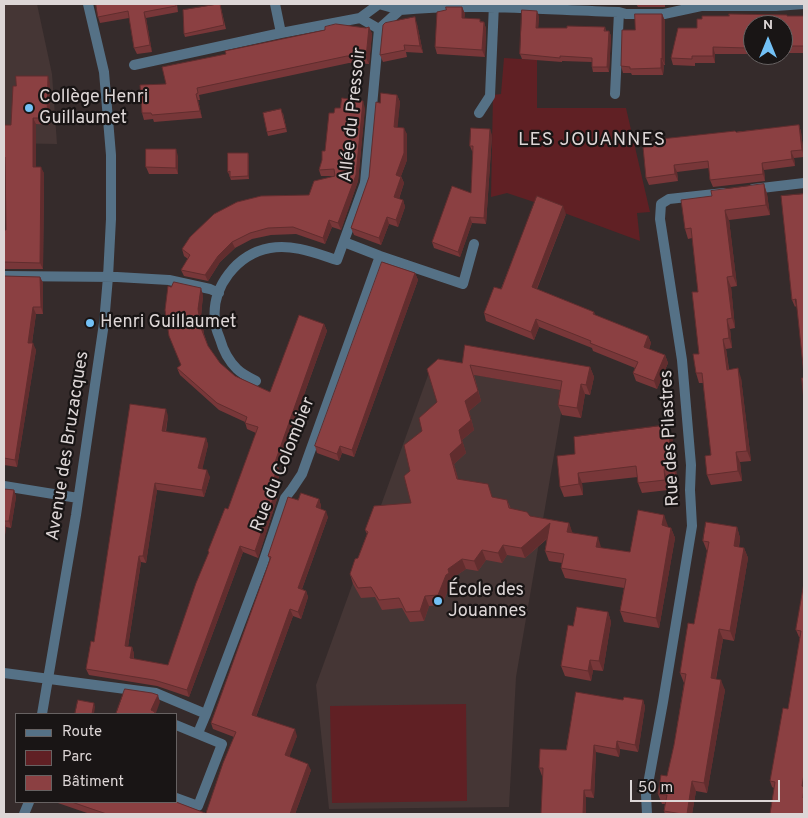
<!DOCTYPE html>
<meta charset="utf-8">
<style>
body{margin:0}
#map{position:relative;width:808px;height:818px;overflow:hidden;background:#352b2b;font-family:Overpass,sans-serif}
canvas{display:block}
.frame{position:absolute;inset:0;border:5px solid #ddd6d6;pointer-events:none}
.legend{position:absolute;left:15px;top:713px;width:162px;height:90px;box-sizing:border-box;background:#191515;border:1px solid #676262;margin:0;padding:6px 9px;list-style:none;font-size:15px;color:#ddd6d6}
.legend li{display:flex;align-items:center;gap:10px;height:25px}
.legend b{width:25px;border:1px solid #676262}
.north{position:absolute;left:743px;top:15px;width:50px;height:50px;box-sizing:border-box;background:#191515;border:1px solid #676262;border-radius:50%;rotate:0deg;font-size:14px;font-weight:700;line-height:20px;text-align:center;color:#ddd6d6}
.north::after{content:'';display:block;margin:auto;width:18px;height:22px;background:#73c1f6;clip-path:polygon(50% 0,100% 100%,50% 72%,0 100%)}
.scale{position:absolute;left:630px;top:780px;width:150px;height:22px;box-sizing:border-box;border:2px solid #ddd6d6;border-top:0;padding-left:6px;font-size:15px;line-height:18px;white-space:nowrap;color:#ddd6d6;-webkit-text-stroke:4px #191515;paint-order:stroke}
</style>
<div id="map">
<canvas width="808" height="818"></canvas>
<div class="frame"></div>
<ul class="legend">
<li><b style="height:6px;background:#557186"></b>Route</li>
<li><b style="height:14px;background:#602024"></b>Parc</li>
<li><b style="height:14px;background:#8b4042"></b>Bâtiment</li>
</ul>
<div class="north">N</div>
<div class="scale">50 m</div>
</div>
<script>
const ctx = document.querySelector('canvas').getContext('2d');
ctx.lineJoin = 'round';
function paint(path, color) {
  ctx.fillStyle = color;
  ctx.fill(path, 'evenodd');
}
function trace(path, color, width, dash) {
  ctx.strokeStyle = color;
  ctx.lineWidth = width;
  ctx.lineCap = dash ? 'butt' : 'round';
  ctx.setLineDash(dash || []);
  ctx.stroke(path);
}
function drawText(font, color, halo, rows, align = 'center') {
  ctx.font = font + ' Overpass,sans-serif';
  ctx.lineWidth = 4.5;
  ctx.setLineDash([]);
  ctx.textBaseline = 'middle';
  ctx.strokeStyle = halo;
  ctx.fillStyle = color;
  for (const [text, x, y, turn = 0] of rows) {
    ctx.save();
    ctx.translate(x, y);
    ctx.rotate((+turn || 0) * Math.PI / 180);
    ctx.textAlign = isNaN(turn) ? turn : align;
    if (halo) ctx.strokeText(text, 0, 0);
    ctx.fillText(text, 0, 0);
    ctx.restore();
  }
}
paint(new Path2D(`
 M 4,4 L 37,4 L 52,74 L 57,144 L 5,143 L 4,163 Z
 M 431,367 L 565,391 L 516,677 L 509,807 L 329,809 L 316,685 Z`), '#453635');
paint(new Path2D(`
 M 504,58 L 537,60 L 537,108 L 626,108 L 650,212 L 637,213 L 640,241 L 540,204 L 507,193 L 491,197 L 493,95 L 501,94 Z
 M 466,704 L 467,801 L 332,803 L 330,706 Z`), '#602024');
trace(new Path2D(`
 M 365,183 L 379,29`), '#557186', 10);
trace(new Path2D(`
 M 275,4 L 281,33
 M 400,10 C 472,3 547,10 619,12 L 626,14 L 664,14 L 701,6 L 776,6 L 804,4
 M 360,18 L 379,29 L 400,10 L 379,4
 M 134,65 L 281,33 L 360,18 L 379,4
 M 615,94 L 619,12
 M 479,113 L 490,96 L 494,4
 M 753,189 L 804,183
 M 344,242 L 380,256 L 463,284 L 474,244
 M 4,276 L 117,277 L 169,280 L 210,289 L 219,293
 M 256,381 C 250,378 242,374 237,369 C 229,361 223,350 220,339 C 218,334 215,327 215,321 C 211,287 237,254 270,248 C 293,244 315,253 337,260 L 365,183
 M 4,486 L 78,498
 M 4,673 L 156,693 L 206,714
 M 42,714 L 76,515 L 104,323 L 108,277 L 111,219 L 111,155 L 104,72 L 88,4
 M 176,725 L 222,744 L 198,806 L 176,798
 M 198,733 L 206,714 L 263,563 L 285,498 L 292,489 L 302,474 L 380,256
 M 24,814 L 29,802
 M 647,814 L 646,795 L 663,702 L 692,526 L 690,490 L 691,465 L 682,360 L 660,219 L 661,204 L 669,199 L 724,193`), '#557186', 10);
paint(new Path2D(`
 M 96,4 L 177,4 L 178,12 L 146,18 L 152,52 L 137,54 L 134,48 L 129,18 L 100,23 L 98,17 Z
 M 220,4 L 226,29 L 185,37 L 184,34 Z
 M 636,4 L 665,4 L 665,7 L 638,7 Z
 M 462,7 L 465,14 L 464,18 L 484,22 L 486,29 L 485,57 L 437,54 L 435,47 Z
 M 662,14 L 665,21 L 665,65 L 664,65 L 663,75 L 632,75 L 631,73 L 623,73 L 621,66 L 635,30 Z
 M 539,16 L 538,28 L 567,28 L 605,27 L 606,31 L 609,31 L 611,36 L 609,72 L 593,72 L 592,67 L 592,62 L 562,61 L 562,62 L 522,59 L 520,54 Z
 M 788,16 L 804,16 L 804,53 L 783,53 L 783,25 L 753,25 L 753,55 L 771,55 L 771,56 L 749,56 L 748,54 L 715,54 L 715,63 L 695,63 L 695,66 L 673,65 L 671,58 L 697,28 Z
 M 417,24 L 423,53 L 406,52 L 407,57 L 383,62 L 380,55 Z
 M 369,27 L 372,34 L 369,64 L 349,63 L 199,95 L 200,100 L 198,100 L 202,118 L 154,122 L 153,119 L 144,120 L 142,113 L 166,84 Z
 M 50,83 L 50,125 L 36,124 L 36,167 L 44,173 L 43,269 L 4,269 L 4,230 L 6,230 L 6,164 L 4,164 L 4,125 L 11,125 L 16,86 Z
 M 397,95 L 400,102 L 397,127 L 407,134 L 407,160 L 401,176 L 404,183 L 399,199 L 403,200 L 405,207 L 398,227 L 389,224 L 381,245 L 354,235 L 351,228 L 369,177 L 380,103 Z
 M 340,108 L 365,108 L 358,181 L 341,230 L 332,227 L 325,244 L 296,234 L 271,235 L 252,239 L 235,248 L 220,262 L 208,281 L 184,276 L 181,270 L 188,259 L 184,256 L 182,249 L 309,195 L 335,176 L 321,176 L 319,170 L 325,151 L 334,113 Z
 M 283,113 L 287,132 L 268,136 L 267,132 Z
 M 799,125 L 801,132 L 804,157 L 794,158 L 795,166 L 764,170 L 765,181 L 713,187 L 710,180 L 709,168 L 677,172 L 678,181 L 649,185 L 646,178 L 662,144 L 736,132 Z
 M 492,135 L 486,224 L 472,223 L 460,257 L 434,248 L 432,242 L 471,193 L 473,152 L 472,151 L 470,146 Z
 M 248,153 L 249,157 L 249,179 L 231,180 L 228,172 Z
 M 178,156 L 178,174 L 149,174 L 146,167 Z
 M 764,184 L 767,194 L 770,215 L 729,220 L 737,286 L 731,287 L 735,328 L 730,329 L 732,348 L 726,349 L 729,369 L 741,378 L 751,461 L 740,462 L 742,481 L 711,485 L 707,475 L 711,455 L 703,383 L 699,383 L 696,373 L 699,354 L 698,292 L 692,238 L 688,239 L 685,229 L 712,196 Z
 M 781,196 L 796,306 L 795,307 L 792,300 Z
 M 566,214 L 537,289 L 594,312 L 595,315 L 648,336 L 651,343 L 649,349 L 665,355 L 668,363 L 657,389 L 636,381 L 633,373 L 635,368 L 593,351 L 592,348 L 539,327 L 534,340 L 486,321 L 484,313 L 501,289 Z
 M 415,273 L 418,280 L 354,457 L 342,453 L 339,461 L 317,453 L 315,446 Z
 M 4,276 L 40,277 L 43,283 L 43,314 L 36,314 L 32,343 L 36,350 L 17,467 L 4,465 Z
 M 203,295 L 201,316 L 204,334 L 208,346 L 220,363 L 235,376 L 270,392 L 324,324 L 327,331 L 278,467 L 280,473 L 274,492 L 277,499 L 258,558 L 243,552 L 189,697 L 157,686 L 89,675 L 86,669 L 94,642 L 168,416 L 166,432 L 206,438 L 208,445 L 202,469 L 210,477 L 204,497 L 157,490 L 146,563 L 141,562 L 128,647 L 132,647 L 134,654 L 134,659 L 168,665 L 209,553 L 208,551 L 228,509 L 256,433 L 247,429 L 245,422 L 219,410 L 180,375 L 177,368 L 181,366 Z
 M 462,363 L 590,367 L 594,377 L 590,395 L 585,394 L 581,418 L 562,415 L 558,405 L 560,390 L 474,375 L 481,401 L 469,411 L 474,430 L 462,440 L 466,453 L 454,464 L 458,479 L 492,497 L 507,500 L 511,509 L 530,516 L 569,523 L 572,533 L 601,548 L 630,552 L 664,515 L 667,527 L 671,528 L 675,538 L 659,628 L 624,622 L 620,611 L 624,588 L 565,578 L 561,568 L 562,563 L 549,561 L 545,551 L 547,539 L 525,558 L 507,555 L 502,563 L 486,560 L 478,571 L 466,569 L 451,579 L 453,583 L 450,585 L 442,605 L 429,606 L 424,621 L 410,622 L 402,608 L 382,610 L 375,597 L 361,598 L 353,584 L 350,574 L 358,558 L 367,534 L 365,530 L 411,503 L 410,471 L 422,431 L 437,402 Z
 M 668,425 L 672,436 L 677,478 L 667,479 L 668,490 L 642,493 L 638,483 L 638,477 L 582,483 L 583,495 L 564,497 L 560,487 L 575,454 Z
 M 4,489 L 14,490 L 16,497 L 11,528 L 6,527 L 4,543 Z
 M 319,499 L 321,506 L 320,509 L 328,517 L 302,589 L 306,591 L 308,597 L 301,619 L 293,616 L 256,717 L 297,736 L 289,756 L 311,770 L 295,814 L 206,814 L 234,737 L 213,729 L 211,723 L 270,560 L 268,556 L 298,500 Z
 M 737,527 L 740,538 L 739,547 L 744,548 L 748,558 L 734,641 L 723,639 L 716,679 L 725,690 L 707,793 L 696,791 L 692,814 L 665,814 L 664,811 L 665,804 L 662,804 L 658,794 L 667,776 L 674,745 L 684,683 L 680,673 L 694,624 L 707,551 L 703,541 Z
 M 804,583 L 804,814 L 774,788 L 772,787 L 770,781 L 788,709 L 800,637 L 799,637 L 796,630 Z
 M 608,612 L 611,622 L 603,671 L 593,670 L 591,681 L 565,676 L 561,666 L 573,626 Z
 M 623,700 L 643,700 L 645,707 L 638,752 L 620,749 L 619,757 L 596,752 L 594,798 L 586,797 L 586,814 L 541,814 L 543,776 L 542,776 L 539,768 L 566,750 Z
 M 55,802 L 176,802 L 205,813 L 206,814 L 90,814 Z`), '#783739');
paint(new Path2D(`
 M 462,7 L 465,14 L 464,25 L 462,18 Z
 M 537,11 L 539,16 L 538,33 L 536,28 Z
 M 144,12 L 146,18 L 152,52 L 150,45 Z
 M 662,14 L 665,21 L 665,65 L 662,59 Z
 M 415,17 L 417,24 L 423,53 L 420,46 Z
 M 484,22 L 486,29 L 485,57 L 482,50 Z
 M 369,27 L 372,34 L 369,64 L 366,58 Z
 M 609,31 L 611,36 L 609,72 L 607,67 Z
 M 713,47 L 715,54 L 715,63 L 713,56 Z
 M 661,58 L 664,65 L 663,75 L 661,68 Z
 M 48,76 L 50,83 L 50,125 L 47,118 Z
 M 196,94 L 198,100 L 202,118 L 200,111 Z
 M 397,95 L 400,102 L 397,134 L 394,127 Z
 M 363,101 L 365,108 L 358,181 L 341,230 L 338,223 Z
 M 33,118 L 36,124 L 36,173 L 33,167 Z
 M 799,125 L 801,132 L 804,156 L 802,150 Z
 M 404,128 L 407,134 L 407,160 L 399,181 L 396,175 Z
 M 490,129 L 492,135 L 486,224 L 484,218 Z
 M 176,149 L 178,156 L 178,174 L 176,168 Z
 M 791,151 L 794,158 L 795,166 L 792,159 Z
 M 248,153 L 249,157 L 249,179 L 248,176 Z
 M 762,163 L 764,170 L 765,181 L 763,174 Z
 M 674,165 L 677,172 L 678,181 L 675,174 Z
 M 41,167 L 44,173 L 43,269 L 40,263 Z
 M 401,177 L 404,183 L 397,204 L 394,197 Z
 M 764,184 L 767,194 L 770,215 L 766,205 Z
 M 403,200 L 405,207 L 398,227 L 396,220 Z
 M 563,206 L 566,214 L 534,295 L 532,287 Z
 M 725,210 L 729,220 L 737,286 L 733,276 Z
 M 387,217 L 389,224 L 381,245 L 379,238 Z
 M 470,217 L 472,223 L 460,257 L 458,252 Z
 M 329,220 L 332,227 L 325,244 L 323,238 Z
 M 232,242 L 235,248 L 220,262 L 208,281 L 205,275 L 218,256 Z
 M 415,273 L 418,280 L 354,457 L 352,450 Z
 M 40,277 L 43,283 L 43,314 L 41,307 Z
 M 727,277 L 731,287 L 735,328 L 732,318 Z
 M 201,288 L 203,295 L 201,316 L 204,335 L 201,328 L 198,309 Z
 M 33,307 L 36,314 L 31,349 L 28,343 Z
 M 536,319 L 539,327 L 534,340 L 531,332 Z
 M 727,319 L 730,329 L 732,348 L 729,338 Z
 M 324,324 L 327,331 L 276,472 L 274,465 Z
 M 648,336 L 651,343 L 647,355 L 644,347 Z
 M 723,339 L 726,349 L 730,379 L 727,370 Z
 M 33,343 L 36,350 L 17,467 L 15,460 Z
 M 665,355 L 668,363 L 657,389 L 654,381 Z
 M 470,365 L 481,401 L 469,411 L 474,430 L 462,440 L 466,453 L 454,464 L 461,489 L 450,454 L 459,430 L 465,401 Z
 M 590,367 L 594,377 L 590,395 L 586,385 Z
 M 738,368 L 741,378 L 751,461 L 747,451 Z
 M 581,384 L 585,394 L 581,418 L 577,408 Z
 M 166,409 L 168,416 L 164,438 L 162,431 Z
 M 668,425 L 672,436 L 677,478 L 673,468 Z
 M 206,438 L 208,445 L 201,475 L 198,468 Z
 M 340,446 L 342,453 L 339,461 L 337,454 Z
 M 736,452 L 740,462 L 742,481 L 738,471 Z
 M 278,467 L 280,473 L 272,497 L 269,491 Z
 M 664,469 L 667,479 L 668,490 L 665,480 Z
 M 207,470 L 210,477 L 204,497 L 202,490 Z
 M 578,473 L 582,483 L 583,495 L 579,484 Z
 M 155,483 L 157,490 L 146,563 L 143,556 Z
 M 14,490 L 16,497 L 11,528 L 9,521 Z
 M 275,493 L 277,499 L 258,558 L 255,551 Z
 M 319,499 L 321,506 L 319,514 L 316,507 Z
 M 326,511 L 328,517 L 300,594 L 298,588 Z
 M 664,515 L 668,526 L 666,535 L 662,525 Z
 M 4,521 L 6,527 L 4,543 Z
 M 550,523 L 553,533 L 525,558 L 521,548 Z
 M 569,523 L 573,534 L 567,532 Z
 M 737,527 L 740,538 L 737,556 L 734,546 Z
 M 671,528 L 675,538 L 659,628 L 656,618 Z
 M 598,537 L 601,547 L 596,547 Z
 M 503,545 L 507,555 L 502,563 L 498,553 Z
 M 240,546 L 243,552 L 189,697 L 187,690 Z
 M 744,548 L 748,558 L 734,641 L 730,631 Z
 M 482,550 L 486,560 L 478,571 L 474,561 Z
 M 139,556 L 141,562 L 127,653 L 125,646 Z
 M 462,559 L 466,569 L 451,579 L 448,569 Z
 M 449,573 L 453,583 L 450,585 L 442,605 L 438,595 L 446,575 Z
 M 306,591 L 308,597 L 301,619 L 298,612 Z
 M 425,596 L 429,606 L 424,621 L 420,611 Z
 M 290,609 L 293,616 L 254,722 L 252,715 Z
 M 608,612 L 611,622 L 603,671 L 599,661 Z
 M 719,629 L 723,639 L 714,688 L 711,678 Z
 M 132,647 L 134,654 L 133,665 L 130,658 Z
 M 590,660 L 593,670 L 591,681 L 588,671 Z
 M 721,680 L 725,690 L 707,793 L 704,783 Z
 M 158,695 L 160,702 L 156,713 L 156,714 L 153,714 L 151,710 Z
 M 643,700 L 645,707 L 638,752 L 635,745 Z
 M 94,703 L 95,707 L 94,714 L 92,714 Z
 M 295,729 L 297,736 L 288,761 L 285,755 Z
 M 617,741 L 620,749 L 619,757 L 616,749 Z
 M 594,745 L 596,752 L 594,798 L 591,790 Z
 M 308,764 L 311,770 L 295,814 L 290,814 Z
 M 804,774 L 804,803 L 803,798 L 802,786 Z
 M 692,781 L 696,791 L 692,814 L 687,814 Z
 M 584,790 L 586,797 L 586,814 L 583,814 Z`), '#612d2e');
const building = new Path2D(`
 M 96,4 L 176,4 L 176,6 L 144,12 L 150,45 L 134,48 L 128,11 L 98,17 Z
 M 220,4 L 224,25 L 184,34 L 183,10 Z
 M 446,7 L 462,7 L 462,18 L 480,19 L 480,22 L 484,22 L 482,50 L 435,47 L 437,12 L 446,10 Z
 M 522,10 L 537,11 L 536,28 L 567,28 L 567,26 L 605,27 L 604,31 L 609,31 L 607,67 L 592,67 L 592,58 L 560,56 L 560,58 L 520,54 Z
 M 635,14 L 662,14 L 662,59 L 661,58 L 661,68 L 630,69 L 630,67 L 621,66 L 622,30 L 635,30 Z
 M 729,14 L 787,15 L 787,16 L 804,16 L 804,46 L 783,46 L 783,25 L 753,25 L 753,49 L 747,49 L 747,48 L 713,47 L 713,56 L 692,56 L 692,59 L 671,58 L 678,28 L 697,28 L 697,19 L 702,19 L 702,16 L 729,16 Z
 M 415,17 L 420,46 L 404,45 L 405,50 L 380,55 L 383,25 L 385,23 Z
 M 336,24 L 366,28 L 369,27 L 366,58 L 347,56 L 197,88 L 198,93 L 196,94 L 200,111 L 152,115 L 151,113 L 142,113 L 140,85 L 166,84 L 162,67 L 226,54 L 225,51 L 325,30 L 325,27 Z
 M 16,76 L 48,76 L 47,118 L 33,118 L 33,167 L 41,167 L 40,263 L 4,262 L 4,230 L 6,230 L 5,157 L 4,157 L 4,125 L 11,125 L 13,86 L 16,86 Z
 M 381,93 L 397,95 L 394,127 L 404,128 L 404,153 L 396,175 L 401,177 L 394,197 L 403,200 L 396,220 L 387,217 L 379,238 L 351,228 L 369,177 L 376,102 L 380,103 Z
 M 342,98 L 363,101 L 356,175 L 338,223 L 329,220 L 323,238 L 293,227 L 268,228 L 250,233 L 232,242 L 218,256 L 205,275 L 181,270 L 190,255 L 182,249 L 190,237 L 214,214 L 237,202 L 261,196 L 309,195 L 314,181 L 335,176 L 334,169 L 319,170 L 322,160 L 322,151 L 325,151 L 329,113 L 334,113 L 335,108 L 340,108 Z
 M 281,109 L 286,128 L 267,132 L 263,113 Z
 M 799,125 L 802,150 L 791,151 L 792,159 L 762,163 L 763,174 L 710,180 L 708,161 L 674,165 L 675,174 L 646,178 L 643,147 L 662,144 L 661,139 L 735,131 L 736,132 Z
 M 471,128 L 490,129 L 484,218 L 470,217 L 458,252 L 432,242 L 452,186 L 471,193 L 473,146 L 470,146 Z
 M 146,149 L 176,149 L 176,168 L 146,167 Z
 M 228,153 L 248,153 L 248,176 L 230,177 L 230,171 L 228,172 Z
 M 764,184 L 766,205 L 725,210 L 733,276 L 727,277 L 732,318 L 727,319 L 729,338 L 723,339 L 727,370 L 738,368 L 747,451 L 736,452 L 738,471 L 707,475 L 705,456 L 711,455 L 702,373 L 696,373 L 693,354 L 699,354 L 692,292 L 698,292 L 691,228 L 685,229 L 681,200 L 712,196 L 711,191 Z
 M 804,194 L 804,375 L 796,299 L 792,300 L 781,196 Z
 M 537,196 L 563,206 L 532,287 L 594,312 L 593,314 L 648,336 L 644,347 L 665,355 L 654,381 L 633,373 L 638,362 L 590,343 L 591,341 L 536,319 L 531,332 L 484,313 L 494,287 L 501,289 Z
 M 382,262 L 415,273 L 352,450 L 340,446 L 337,454 L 315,446 Z
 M 4,276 L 40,277 L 41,307 L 33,307 L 28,343 L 33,343 L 15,460 L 4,458 Z
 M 174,282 L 201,288 L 198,309 L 201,328 L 208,346 L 220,363 L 235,376 L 270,392 L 299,315 L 324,324 L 274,465 L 278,467 L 269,491 L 275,493 L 255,551 L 240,546 L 187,690 L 154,680 L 86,669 L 91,641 L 94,642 L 130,404 L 166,409 L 162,431 L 206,438 L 198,468 L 207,470 L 202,490 L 155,483 L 143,556 L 139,556 L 125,646 L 132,647 L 130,658 L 168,665 L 196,583 L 209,552 L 208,551 L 225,508 L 228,509 L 258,427 L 245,423 L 247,417 L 217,403 L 177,368 L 181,365 L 169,336 L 165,310 L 168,286 L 171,287 Z
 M 465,345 L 590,367 L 586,385 L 581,384 L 577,408 L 558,405 L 562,381 L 470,365 L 478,391 L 465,401 L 471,420 L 459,430 L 462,443 L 450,454 L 457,479 L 488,484 L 492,497 L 507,500 L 509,508 L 527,512 L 530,516 L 569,523 L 567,532 L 598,537 L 596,547 L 630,552 L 638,510 L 664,515 L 662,525 L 671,528 L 656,618 L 620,611 L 626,579 L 561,568 L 564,554 L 545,551 L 550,523 L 521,548 L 503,545 L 498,553 L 482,550 L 474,561 L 462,559 L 448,569 L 449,573 L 446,575 L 438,595 L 425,596 L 420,611 L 406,612 L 399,598 L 379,600 L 371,587 L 358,588 L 350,574 L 355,559 L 358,558 L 368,532 L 365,530 L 374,506 L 411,503 L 404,476 L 410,471 L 404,445 L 422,431 L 419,418 L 437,402 L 427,369 L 438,359 L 462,363 Z
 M 802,378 L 804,378 L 804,400 Z
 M 668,425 L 673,468 L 664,469 L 665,480 L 638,483 L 636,466 L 578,473 L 579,484 L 560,487 L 557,456 L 575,454 L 574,437 Z
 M 4,489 L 14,490 L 9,521 L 4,521 Z
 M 301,493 L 319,499 L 316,507 L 326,511 L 298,588 L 306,591 L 298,612 L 290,609 L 252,715 L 295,729 L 285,755 L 308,764 L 290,814 L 208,814 L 206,813 L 223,763 L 236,732 L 211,723 L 271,557 L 268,556 L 288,497 L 298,500 Z
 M 706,522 L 737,527 L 734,546 L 744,548 L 730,631 L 719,629 L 711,678 L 721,680 L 704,783 L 692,781 L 687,814 L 682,814 L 664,811 L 667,795 L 658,794 L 661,775 L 667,776 L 674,745 L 686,674 L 680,673 L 683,654 L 688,623 L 694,624 L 709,542 L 703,541 Z
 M 804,583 L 804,774 L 802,786 L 804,787 L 803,798 L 804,798 L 804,809 L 803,814 L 770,814 L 775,782 L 770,781 L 783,708 L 788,709 L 801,631 L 796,630 Z
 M 577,607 L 608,612 L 599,661 L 590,660 L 588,671 L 561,666 L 568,625 L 573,626 Z
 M 125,689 L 152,693 L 158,695 L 151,710 L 155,712 L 154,714 L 116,714 Z
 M 576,692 L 623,700 L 624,697 L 643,700 L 635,745 L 617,741 L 616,749 L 594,745 L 591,790 L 584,790 L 583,814 L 541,814 L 543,768 L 539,768 L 540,749 L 566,750 Z
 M 78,700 L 94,703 L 92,714 L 75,714 Z
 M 72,802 L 176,802 L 205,813 L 205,814 L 107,814 Z`);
paint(building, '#8b4042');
trace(building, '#612d2e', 1);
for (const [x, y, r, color] of [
 [29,108,5,"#73c1f6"],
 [90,323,5,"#73c1f6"],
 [438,601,5,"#73c1f6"]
]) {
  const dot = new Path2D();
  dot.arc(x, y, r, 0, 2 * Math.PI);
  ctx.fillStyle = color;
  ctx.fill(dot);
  trace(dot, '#191515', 2);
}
drawText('18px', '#ddd6d6', '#191515', [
 ["Collège Henri",39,98],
 ["Guillaumet",39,119],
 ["Henri Guillaumet",100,323],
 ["École des",448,591],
 ["Jouannes",448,612]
], 'left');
drawText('18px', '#ddd6d6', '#191515', [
 ["Allée du Pressoir",354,115,-84],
 ["Rue des Pilastres",671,438,-93],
 ["Avenue des Bruzacques",69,446,-81],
 ["Rue du Colombier",284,465,-68]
]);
ctx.letterSpacing = '1px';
drawText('19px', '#ddd6d6', '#191515', [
 ["LES JOUANNES",592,141]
]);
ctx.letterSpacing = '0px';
</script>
